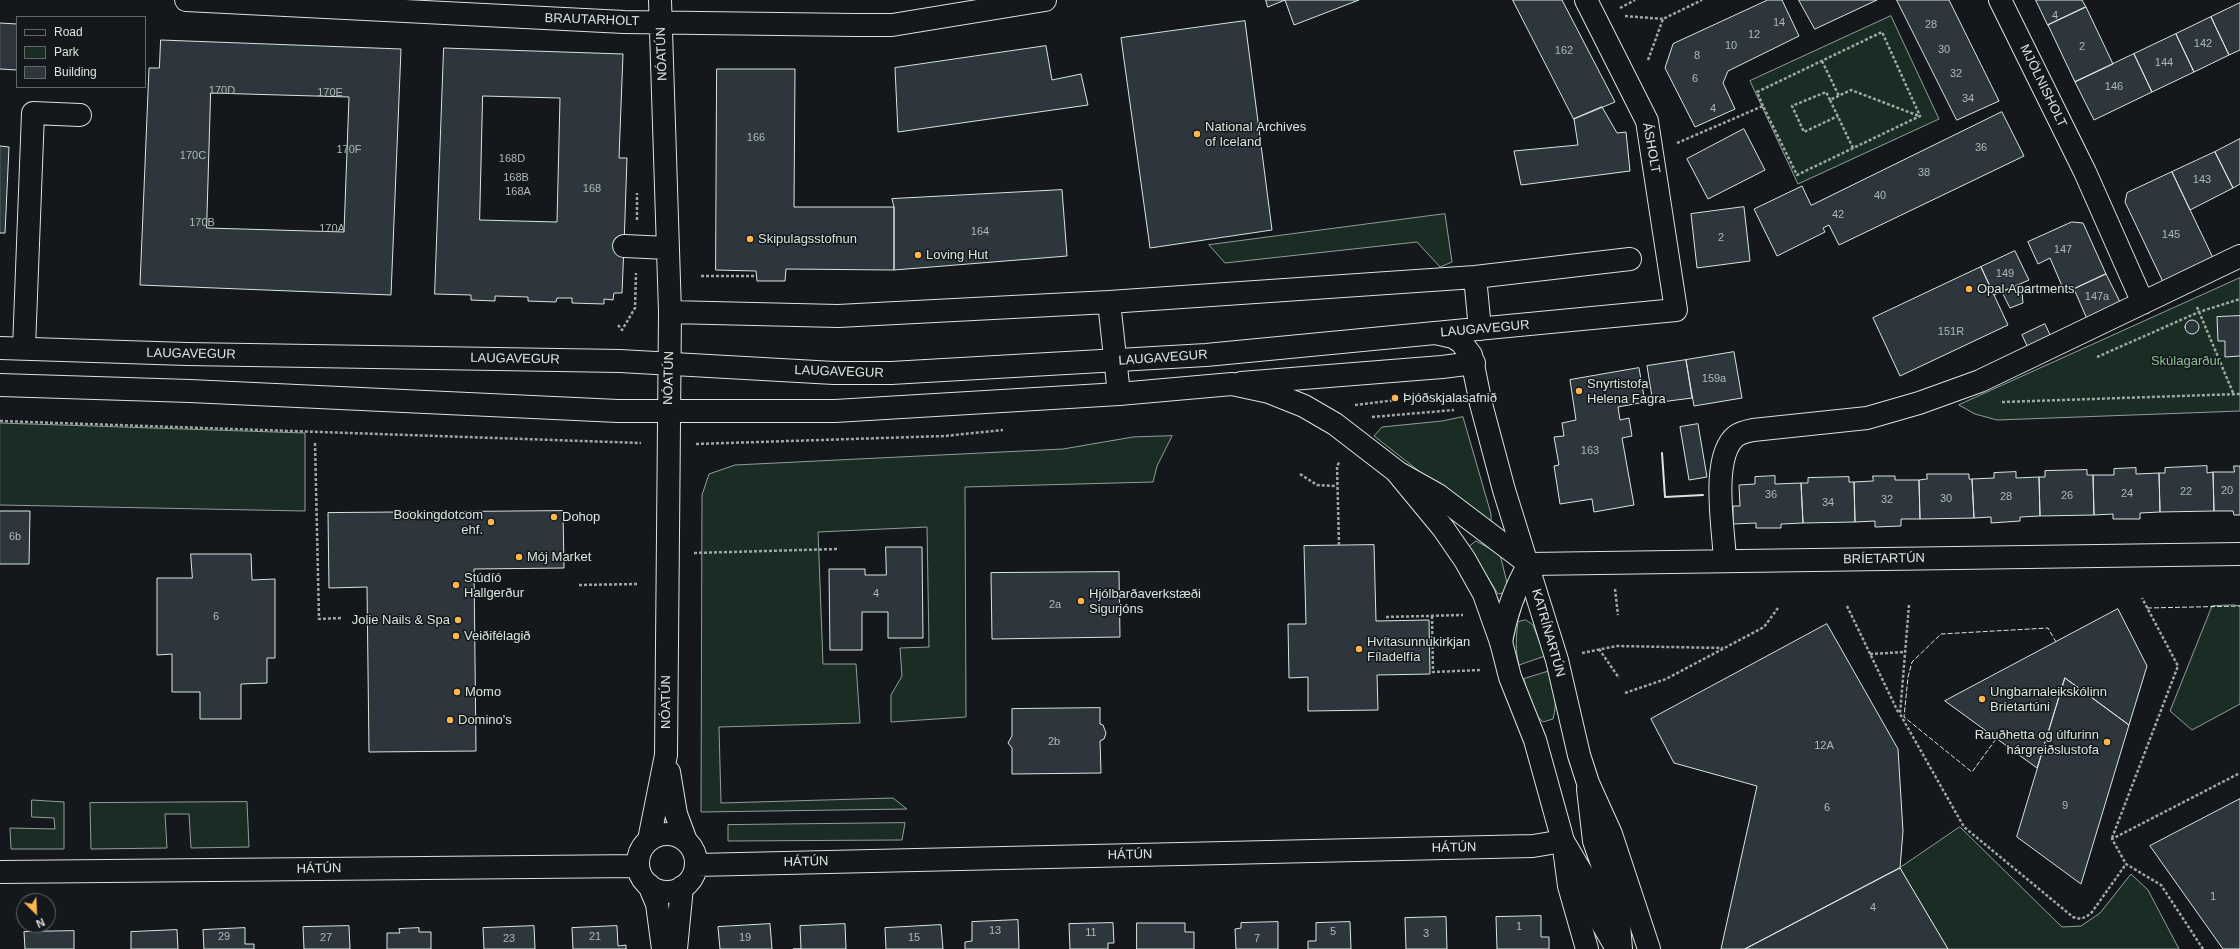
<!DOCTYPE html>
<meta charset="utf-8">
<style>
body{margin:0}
#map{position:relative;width:2240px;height:949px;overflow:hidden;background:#14181c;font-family:Helvetica,sans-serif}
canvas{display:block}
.legend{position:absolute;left:16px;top:16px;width:130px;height:72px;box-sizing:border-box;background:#14181c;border:1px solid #626a69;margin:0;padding:5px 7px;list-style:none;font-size:12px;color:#d8e6dc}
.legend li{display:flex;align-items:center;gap:8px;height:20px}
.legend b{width:20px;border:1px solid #626a69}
.north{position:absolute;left:16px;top:893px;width:40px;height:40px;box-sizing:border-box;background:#14181c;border:1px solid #626a69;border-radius:50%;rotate:156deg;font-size:11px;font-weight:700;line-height:16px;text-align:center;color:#d8e6dc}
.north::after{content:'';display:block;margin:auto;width:14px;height:18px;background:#ffb74d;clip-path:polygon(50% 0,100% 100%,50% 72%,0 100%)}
</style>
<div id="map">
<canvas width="2240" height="949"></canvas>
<ul class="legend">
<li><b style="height:5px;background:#14181c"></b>Road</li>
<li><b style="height:11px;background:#1a2d24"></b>Park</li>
<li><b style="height:11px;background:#2c363c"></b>Building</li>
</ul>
<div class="north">N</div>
</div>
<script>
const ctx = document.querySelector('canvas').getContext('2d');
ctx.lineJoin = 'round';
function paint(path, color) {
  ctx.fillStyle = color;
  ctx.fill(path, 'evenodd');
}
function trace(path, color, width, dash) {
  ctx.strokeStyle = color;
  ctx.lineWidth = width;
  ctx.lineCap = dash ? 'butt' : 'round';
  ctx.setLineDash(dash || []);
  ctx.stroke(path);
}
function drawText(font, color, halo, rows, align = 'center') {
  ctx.font = font + ' Helvetica,sans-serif';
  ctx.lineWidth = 3;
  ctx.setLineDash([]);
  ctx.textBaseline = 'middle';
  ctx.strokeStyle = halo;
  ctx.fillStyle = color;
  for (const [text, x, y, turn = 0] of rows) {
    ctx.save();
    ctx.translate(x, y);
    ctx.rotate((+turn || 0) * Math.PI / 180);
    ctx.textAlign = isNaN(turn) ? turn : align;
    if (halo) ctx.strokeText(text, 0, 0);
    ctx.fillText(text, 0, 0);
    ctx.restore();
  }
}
const green = new Path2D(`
 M 1891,16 L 1939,119 L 1798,184 L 1750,81 Z
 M 1445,214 L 1452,262 L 1440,267 L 1417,242 L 1225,263 L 1209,245 Z
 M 2240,278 L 2240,411 L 1997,420 L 1975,414 L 1959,405 Z
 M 1463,417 L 1491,514 L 1491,523 L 1483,521 L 1374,436 L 1382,427 L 1442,421 Z
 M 0,423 L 305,433 L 305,511 L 0,505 Z
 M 1172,436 L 1157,466 L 1153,482 L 965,487 L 966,717 L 891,722 L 891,695 L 902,676 L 900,648 L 929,647 L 927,527 L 818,532 L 823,664 L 856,664 L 860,723 L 719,727 L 721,803 L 893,798 L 907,809 L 701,812 L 702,495 L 709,474 L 735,465 L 1063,449 L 1133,437 Z
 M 1476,541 L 1500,554 L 1507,583 L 1504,593 L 1498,594 L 1469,547 Z
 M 2234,605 L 2240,606 L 2240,704 L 2192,730 L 2170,711 L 2212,606 Z
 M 1526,620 L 1533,625 L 1545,656 L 1519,665 C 1515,650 1516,637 1518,622 Z
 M 1550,671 C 1554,688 1558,701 1553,719 L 1543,722 C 1531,712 1528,694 1524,679 Z
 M 32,800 L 64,802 L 64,849 L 11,849 L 10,828 L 55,829 L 54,818 L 32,817 Z
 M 247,802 L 249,847 L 191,848 L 189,814 L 165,814 L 167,848 L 91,849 L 90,803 Z
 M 905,823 L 902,840 L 728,841 L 728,825 Z
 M 1960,827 L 2062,927 L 2081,926 L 2100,913 L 2131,874 L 2148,890 L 2179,949 L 1948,949 L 1900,868 Z`);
paint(green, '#1a2d24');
trace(green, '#939e99', 1);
const building = new Path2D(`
 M 1266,0 L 1359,0 L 1294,25 L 1285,0 L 1268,7 Z
 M 1513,0 L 1562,0 L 1615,102 L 1574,119 Z
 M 1768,0 L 1782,0 L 1799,36 L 1728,71 L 1723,83 L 1735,109 L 1695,127 L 1665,68 L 1673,44 Z
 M 1799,0 L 1877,0 L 1815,29 Z
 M 1897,0 L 1949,0 L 1999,101 L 1957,120 Z
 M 2036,0 L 2082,0 L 2086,7 L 2048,25 Z
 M 2240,3 L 2240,50 L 2229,55 L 2211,17 Z
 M 2086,7 L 2113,64 L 2075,82 L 2048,25 Z
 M 2211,17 L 2229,55 L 2194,72 L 2176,34 Z
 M 1245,21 L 1272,230 L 1150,248 L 1121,38 Z
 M 0,23 L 17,24 L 17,70 L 0,69 Z
 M 2176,34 L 2194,72 L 2152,92 L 2134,54 Z
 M 161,40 L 401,49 L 391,295 L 140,285 L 149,68 L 159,68 ZM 211,93 L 349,97 L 344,232 L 207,228 Z
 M 1046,46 L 1052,80 L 1081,74 L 1088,105 L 898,132 L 895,68 Z
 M 444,48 L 623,54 L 619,158 L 627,158 L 624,246 L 622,293 L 614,293 L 613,300 L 604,299 L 604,304 L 572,303 L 572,298 L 557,298 L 556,302 L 528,301 L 528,297 L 495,296 L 495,301 L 471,300 L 471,295 L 435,294 ZM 483,96 L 560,98 L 557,222 L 480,220 Z
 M 2134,54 L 2152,92 L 2094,120 L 2075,82 Z
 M 717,69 L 795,69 L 794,207 L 894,207 L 894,270 L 786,269 L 785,281 L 757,281 L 756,271 L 716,270 Z
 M 1602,107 L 1617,133 L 1626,132 L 1630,171 L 1521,185 L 1514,151 L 1578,145 L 1574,119 Z
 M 2002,112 L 2024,156 L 1839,245 L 1829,225 L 1823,228 L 1825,232 L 1777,256 L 1754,209 L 1802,186 L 1811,205 Z
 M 1744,129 L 1765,170 L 1708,199 L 1687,159 Z
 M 2240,139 L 2240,184 L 2233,188 L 2215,152 Z
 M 0,146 L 9,147 L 5,233 L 0,233 Z
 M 2215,152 L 2233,188 L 2190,210 L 2172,172 Z
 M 2172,172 L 2214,260 L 2164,284 L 2125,202 L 2127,193 Z
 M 1062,190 L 1067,256 L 894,270 L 894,207 L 892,199 Z
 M 1744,207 L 1750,261 L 1697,268 L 1691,214 Z
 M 2072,222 L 2083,223 L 2106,274 L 2065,293 L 2050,258 L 2038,264 L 2028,242 Z
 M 2015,251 L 2029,280 L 1994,295 L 1981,267 Z
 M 1981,267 L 2008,325 L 1900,376 L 1873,318 Z
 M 2106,274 L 2121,304 L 2087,319 L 2074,289 Z
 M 2018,285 L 2022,293 L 2023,303 L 2010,308 L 2002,292 Z
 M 2240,316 L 2240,356 L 2225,357 L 2225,341 L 2218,341 L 2217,317 Z
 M2185 327a7 7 0 1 1 14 0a7 7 0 1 1-14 0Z
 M 2045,324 L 2052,339 L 2029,350 L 2022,335 Z
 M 1734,352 L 1742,398 L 1694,406 L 1686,360 Z
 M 1686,360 L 1692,398 L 1653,403 L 1647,366 Z
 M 1639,368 L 1645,402 L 1618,407 L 1620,420 L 1629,418 L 1632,436 L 1622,438 L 1634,505 L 1594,512 L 1592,499 L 1560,504 L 1554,466 L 1559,465 L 1554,437 L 1564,436 L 1562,423 L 1576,420 L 1570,380 Z
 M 1698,424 L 1707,477 L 1689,480 L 1680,427 Z
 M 2207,466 L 2207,473 L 2213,472 L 2214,511 L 2160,512 L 2159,473 L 2165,473 L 2165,468 Z
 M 2234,466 L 2240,466 L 2240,515 L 2234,515 L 2233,511 L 2214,511 L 2213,472 L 2234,472 Z
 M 2136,468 L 2136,474 L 2159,473 L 2160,512 L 2140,513 L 2140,519 L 2113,519 L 2113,514 L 2094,515 L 2093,475 L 2114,475 L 2114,469 Z
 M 2087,470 L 2087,475 L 2093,475 L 2094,515 L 2040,516 L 2039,477 L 2045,477 L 2045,471 Z
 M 2016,472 L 2016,478 L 2039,477 L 2040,516 L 2020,517 L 2020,521 L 1991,523 L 1991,517 L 1974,518 L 1972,479 L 1994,478 L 1994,473 Z
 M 1927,474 L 1969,474 L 1969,479 L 1972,479 L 1974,518 L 1920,519 L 1919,480 L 1927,479 Z
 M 1775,476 L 1775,484 L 1801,483 L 1803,523 L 1781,524 L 1781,528 L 1756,528 L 1756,523 L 1733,524 L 1733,506 L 1740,506 L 1739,485 L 1755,484 L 1755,477 Z
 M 1873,476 L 1895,476 L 1895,480 L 1919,480 L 1920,519 L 1901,519 L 1901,526 L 1875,527 L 1875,521 L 1855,522 L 1854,482 L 1873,481 Z
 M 1849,477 L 1849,482 L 1854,482 L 1855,522 L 1803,523 L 1801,483 L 1808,483 L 1808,478 Z
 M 0,511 L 30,511 L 29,564 L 0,564 Z
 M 563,511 L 564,568 L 474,569 L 476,751 L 369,752 L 367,587 L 329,588 L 328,513 Z
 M 1374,545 L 1376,621 L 1429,620 L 1430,674 L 1377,675 L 1378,710 L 1308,711 L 1308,677 L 1289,678 L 1288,624 L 1306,624 L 1304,546 Z
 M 886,547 L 922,547 L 923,638 L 888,638 L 888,612 L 862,612 L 862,650 L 830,650 L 829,569 L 865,569 L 865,575 L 886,575 Z
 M 191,554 L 251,554 L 252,580 L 275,579 L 275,658 L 267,658 L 267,683 L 241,684 L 241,719 L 200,719 L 200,692 L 172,692 L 172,654 L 157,655 L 157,578 L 192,578 Z
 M 1119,572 L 1120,637 L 992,639 L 991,573 Z
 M 2118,609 L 2147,666 L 2129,725 L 2065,678 L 2037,768 L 1945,701 Z
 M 1827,624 L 1898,749 L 1903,831 L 1900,868 L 1745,949 L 1721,949 L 1757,786 L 1674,763 L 1651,719 Z
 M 2065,678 L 2129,725 L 2081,884 L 2017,837 Z
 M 1100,708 L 1100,724 L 1103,725 L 1106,733 L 1104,739 L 1100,741 L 1101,773 L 1012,774 L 1012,748 L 1008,743 L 1012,736 L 1012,709 Z
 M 2240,799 L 2240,949 L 2223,949 L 2150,846 Z
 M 1900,868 L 1948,949 L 1745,949 Z
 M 1541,916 L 1541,937 L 1549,937 L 1549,949 L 1497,949 L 1496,917 Z
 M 1446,917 L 1447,949 L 1406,949 L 1405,918 Z
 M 1018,920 L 1019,949 L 965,949 L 965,942 L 972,941 L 972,922 Z
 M 1278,922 L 1278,949 L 1236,949 L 1235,929 L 1241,928 L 1241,923 Z
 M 1350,922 L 1351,949 L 1308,949 L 1308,941 L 1316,941 L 1316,923 Z
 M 1113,923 L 1114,943 L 1108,943 L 1108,949 L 1070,949 L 1069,924 Z
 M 1137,923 L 1185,923 L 1185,932 L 1194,932 L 1194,949 L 1137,949 Z
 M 770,924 L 772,949 L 720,949 L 718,927 Z
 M 845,924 L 846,949 L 793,949 L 801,949 L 800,926 Z
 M 941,925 L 943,949 L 886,949 L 885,928 Z
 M 349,926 L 350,949 L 304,949 L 303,927 Z
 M 534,926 L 535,949 L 484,949 L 483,928 Z
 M 617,926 L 618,946 L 626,945 L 626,949 L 573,949 L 572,928 Z
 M 245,928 L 245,944 L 254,944 L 254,949 L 204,949 L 203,930 Z
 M 419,928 L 419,932 L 431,932 L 431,949 L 387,949 L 387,933 L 400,933 L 399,929 Z
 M 177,930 L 178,949 L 131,949 L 131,932 Z
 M 74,931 L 74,949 L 25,949 L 24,932 Z`);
paint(building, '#2c363c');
trace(building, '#d8e6dc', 1);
const minor = new Path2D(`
 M 186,0 L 624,22 L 856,25 L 892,25 L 1045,0
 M 2000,0 L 2085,172 L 2143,303
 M 624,246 L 668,248
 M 1475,277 L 1480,329
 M 1109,302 L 1119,394
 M 670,312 L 838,316 L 1109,302 L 1475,277 L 1630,259
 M 1435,333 L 1676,310 L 1647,121 L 1586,0
 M 24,348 L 33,113 L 80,115
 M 1241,383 L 1442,367 L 1474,363
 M 1397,472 L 1438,495 L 1529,564
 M 1725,561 C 1724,531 1710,457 1736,436 C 1740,433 1748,431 1753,430 L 1867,418 L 1919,403 L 1980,381 L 2240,256
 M 1529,564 L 2240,554
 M 1501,642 C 1506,613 1514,590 1529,564
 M 669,772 L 676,814 L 686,841
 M 1588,789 L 1594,841 L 1618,910 L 1621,949
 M638 863a29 29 0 1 1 58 0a29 29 0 1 1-58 0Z
 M 649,840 L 666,755 L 670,312 L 660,0
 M 696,865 L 1533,846 L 1563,841 L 1583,875 L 1602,923 L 1617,949
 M 0,872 L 638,866
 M 649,885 L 657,904 L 663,949
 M 676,949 L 682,887`);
const major = new Path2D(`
 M 0,348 L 187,354 L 620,361 L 834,373 L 891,373 L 1206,355 L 1435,333 L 1453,337 L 1461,342 L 1471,355 L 1481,404 L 1504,490 L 1557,660 L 1579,755 L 1588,783 L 1611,834 L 1649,949
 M 0,385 L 190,391 L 618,411 L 835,411 L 1119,394 L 1232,384 L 1269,392 L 1304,406 L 1335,424 L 1396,471 L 1443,528 L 1465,560 L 1484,594 L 1501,642 L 1510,677 L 1535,740 L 1563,841 L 1569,886 L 1587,949`);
trace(minor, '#d8e6dc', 24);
trace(major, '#d8e6dc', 24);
trace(new Path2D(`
 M 1620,8 L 1635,0
 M 1625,16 L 1663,19
 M 1648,60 L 1663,19 L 1702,0
 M 1822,61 L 1839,96
 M 1830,100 L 1826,92 L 1792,106 L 1804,132 L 1838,116
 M 1677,143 L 1763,106 L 1797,175 L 1920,116 L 1882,32 L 1757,92 L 1763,106
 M 1853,148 L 1830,100 L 1851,90 L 1919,116
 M 637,220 L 637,193
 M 701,276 L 756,276
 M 2197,307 L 2234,395
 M 618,325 L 622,330 L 635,308 L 636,273
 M 2097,357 L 2199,312 L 2240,299
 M 2002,402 L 2240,394
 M 1355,405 L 1396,400
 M 1372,417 L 1454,410
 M 0,421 L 641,443
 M 315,443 L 319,619 L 341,618
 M 696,444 L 945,436 L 1003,430
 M 1300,474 L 1317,485 L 1337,486
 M 1339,545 L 1337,466 L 1340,461
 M 694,553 L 837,549
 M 579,585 L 638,584
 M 1615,589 L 1618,615
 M 1909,605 L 1900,714 L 1964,827 L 2073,917 C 2081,920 2086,918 2092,912 L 2126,864
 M 1847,606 L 1899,714
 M 1432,616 L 1433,672 L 1480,670
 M 1386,617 L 1463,615
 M 1599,649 L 1619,678
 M 1582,653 L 1617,646 L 1723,648
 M 1870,654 L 1905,652
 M 1625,693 L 1666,679 L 1764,627 L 1778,608
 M 2112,838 L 2178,666 L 2142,598
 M 2203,949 L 2161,885 L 2126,864 L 2112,839 L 2240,773`), '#9da8a2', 2.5, [3, 2]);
trace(minor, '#14181c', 22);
trace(major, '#14181c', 22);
trace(new Path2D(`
 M 2147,608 L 2240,606
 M 1996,739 L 1972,772 L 1904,717 L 1908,677 L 1912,662 L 1941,634 L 2048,628 L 2056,642`), '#d8e6dc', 1, [5, 2]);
trace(new Path2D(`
 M 1662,453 L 1665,497 L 1703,495`), '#d8e6dc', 2);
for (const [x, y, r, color] of [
 [1197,134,4,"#ffb74d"],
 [750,239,4,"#ffb74d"],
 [918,255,4,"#ffb74d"],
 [1969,289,4,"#ffb74d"],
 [1579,391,4,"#ffb74d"],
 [1395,398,4,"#ffb74d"],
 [554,517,4,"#ffb74d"],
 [491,522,4,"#ffb74d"],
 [519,557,4,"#ffb74d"],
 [456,585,4,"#ffb74d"],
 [1081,601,4,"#ffb74d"],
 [458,620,4,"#ffb74d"],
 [456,636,4,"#ffb74d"],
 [1359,649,4,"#ffb74d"],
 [457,692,4,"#ffb74d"],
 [1982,699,4,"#ffb74d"],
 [450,720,4,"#ffb74d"],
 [2107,742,4,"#ffb74d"]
]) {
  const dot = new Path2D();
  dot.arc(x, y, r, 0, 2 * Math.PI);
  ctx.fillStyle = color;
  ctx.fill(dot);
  trace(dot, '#14181c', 1.5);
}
drawText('11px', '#adbab4', null, [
 ["4",2055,16],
 ["14",1779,23],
 ["28",1931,25],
 ["12",1754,35],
 ["142",2203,44],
 ["10",1731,46],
 ["2",2082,47],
 ["30",1944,50],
 ["162",1564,51],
 ["8",1697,56],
 ["144",2164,63],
 ["32",1956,74],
 ["6",1695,79],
 ["146",2114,87],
 ["170D",222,91],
 ["170E",330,93],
 ["34",1968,99],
 ["4",1713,109],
 ["166",756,138],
 ["36",1981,148],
 ["170F",349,150],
 ["170C",193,156],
 ["168D",512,159],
 ["38",1924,173],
 ["168B",516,178],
 ["143",2202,180],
 ["168",592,189],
 ["168A",518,192],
 ["40",1880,196],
 ["42",1838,215],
 ["170B",202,223],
 ["170A",332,229],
 ["164",980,232],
 ["145",2171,235],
 ["2",1721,238],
 ["147",2063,250],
 ["149",2005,274],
 ["147a",2097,297],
 ["151R",1951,332],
 ["159a",1714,379],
 ["163",1590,451],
 ["20",2227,491],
 ["22",2186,492],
 ["24",2127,494],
 ["36",1771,495],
 ["26",2067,496],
 ["28",2006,497],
 ["30",1946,499],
 ["32",1887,500],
 ["34",1828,503],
 ["6b",15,537],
 ["4",876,594],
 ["2a",1055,605],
 ["6",216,617],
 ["2b",1054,742],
 ["12A",1824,746],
 ["9",2065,806],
 ["6",1827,808],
 ["1",2213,897],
 ["4",1873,908],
 ["1",1519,927],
 ["13",995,931],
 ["5",1333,932],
 ["11",1091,933],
 ["3",1426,934],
 ["29",224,937],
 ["21",595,937],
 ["27",326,938],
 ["19",745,938],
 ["15",914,938],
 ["23",509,939],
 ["7",1257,939]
]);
drawText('13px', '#d8e6dc', '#14181c', [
 ["BRAUTARHOLT",592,20,2],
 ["NÓATÚN",662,54,-92],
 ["MJÖLNISHOLT",2043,86,64],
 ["ÁSHOLT",1651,148,80],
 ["LAUGAVEGUR",1485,329,-5],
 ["LAUGAVEGUR",191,354,1],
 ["LAUGAVEGUR",1163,358,-4],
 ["LAUGAVEGUR",515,359,1],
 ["LAUGAVEGUR",839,372,2],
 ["NÓATÚN",669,378,-89],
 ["BRÍETARTÚN",1884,559,-1],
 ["KATRÍNARTÚN",1548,633,74],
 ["NÓATÚN",666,702,-90],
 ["HÁTÚN",1454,848,-1],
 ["HÁTÚN",1130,855,-1],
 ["HÁTÚN",806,862,-1],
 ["HÁTÚN",319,869,-1]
]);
drawText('13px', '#d8e6dc', '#14181c', [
 ["National Archives",1205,127],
 ["of Iceland",1205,142],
 ["Skipulagsstofnun",758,239],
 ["Loving Hut",926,255],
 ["Opal Apartments",1977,289],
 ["Snyrtistofa",1587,384],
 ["Helena Fagra",1587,399],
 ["Þjóðskjalasafnið",1403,398],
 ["Bookingdotcom",483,515,"right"],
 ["ehf.",483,530,"right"],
 ["Dohop",562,517],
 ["Mój Market",527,557],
 ["Stúdíó",464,578],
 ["Hallgerður",464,593],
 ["Hjólbarðaverkstæði",1089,594],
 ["Sigurjóns",1089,609],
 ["Jolie Nails & Spa",450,620,"right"],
 ["Veiðifélagið",464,636],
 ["Hvítasunnukirkjan",1367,642],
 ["Fíladelfía",1367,657],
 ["Momo",465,692],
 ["Ungbarnaleikskólinn",1990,692],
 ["Bríetartúni",1990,707],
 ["Domino's",458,720],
 ["Rauðhetta og úlfurinn",2099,735,"right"],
 ["hárgreiðslustofa",2099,750,"right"]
], 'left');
drawText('13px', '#8ac095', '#14181c', [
 ["Skúlagarður",2186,361]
]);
</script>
